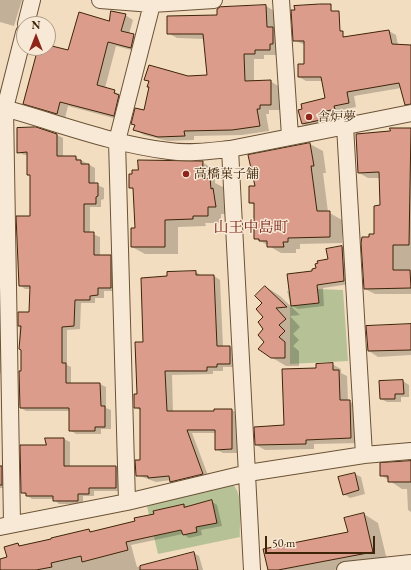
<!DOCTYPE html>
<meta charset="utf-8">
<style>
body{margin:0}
#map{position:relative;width:411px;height:570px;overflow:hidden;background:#f3ddc0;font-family:"EB Garamond",serif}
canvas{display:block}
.north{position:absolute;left:16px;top:16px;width:40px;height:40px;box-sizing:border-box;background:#f7e9d6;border:1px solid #ad9a84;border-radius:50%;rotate:0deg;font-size:11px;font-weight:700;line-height:16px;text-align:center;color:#3e2408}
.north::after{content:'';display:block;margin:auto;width:14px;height:18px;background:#8f2418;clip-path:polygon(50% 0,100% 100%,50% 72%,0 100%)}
.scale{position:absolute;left:265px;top:536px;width:110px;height:18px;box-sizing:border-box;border:2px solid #3e2408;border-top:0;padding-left:5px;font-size:12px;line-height:14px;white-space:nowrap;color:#3e2408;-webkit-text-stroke:3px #f7e9d6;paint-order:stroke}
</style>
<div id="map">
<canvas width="411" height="570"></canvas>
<div class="north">N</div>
<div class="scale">50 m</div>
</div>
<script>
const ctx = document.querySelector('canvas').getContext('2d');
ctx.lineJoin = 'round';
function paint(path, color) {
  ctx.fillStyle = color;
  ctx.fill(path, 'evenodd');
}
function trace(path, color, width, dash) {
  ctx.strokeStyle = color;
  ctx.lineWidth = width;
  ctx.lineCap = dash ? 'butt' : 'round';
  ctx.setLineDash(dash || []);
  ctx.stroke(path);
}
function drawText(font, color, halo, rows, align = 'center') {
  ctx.font = font + ' "EB Garamond","Noto Serif JP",serif';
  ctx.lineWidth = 3;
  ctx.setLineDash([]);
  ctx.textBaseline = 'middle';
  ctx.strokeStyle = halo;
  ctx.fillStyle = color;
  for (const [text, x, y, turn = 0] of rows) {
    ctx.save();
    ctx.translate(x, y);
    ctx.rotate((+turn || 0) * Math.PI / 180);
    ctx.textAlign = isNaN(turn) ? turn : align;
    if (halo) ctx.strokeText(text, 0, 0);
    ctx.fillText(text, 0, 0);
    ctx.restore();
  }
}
paint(new Path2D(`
 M 317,289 L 343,290 L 348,361 L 290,364 L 290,302 L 287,291 L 298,291 L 300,305 L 319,303 Z
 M 231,483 C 245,493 239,522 240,537 L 158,554 L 146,502 ZM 211,500 L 217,522 L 196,527 L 196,532 L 183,535 L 181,530 L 159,535 L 154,511 L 183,504 L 184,507 Z`), '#b6c296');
paint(new Path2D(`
 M 0,0 L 22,0 L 14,26 L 0,22 Z
 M 266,6 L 276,12 L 279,55 L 264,55 L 264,59 L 254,59 L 254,82 L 270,81 L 280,87 L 280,110 L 269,110 L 269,114 L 266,114 L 269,131 L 242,135 L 194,136 L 194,140 L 168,141 L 144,135 L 134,129 L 136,125 L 132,123 L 145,111 L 150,82 L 146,79 L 208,76 L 204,39 L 177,38 L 168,33 L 218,16 L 220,8 Z
 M 292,11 L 324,48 L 389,31 L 396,35 L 398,45 L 411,45 L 411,107 L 405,103 L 401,88 L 354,96 L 356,107 L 341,110 L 342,113 L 330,115 L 332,123 L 310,128 L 302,123 L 326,99 L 323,81 L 306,81 L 299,77 L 305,65 L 305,45 L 294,40 Z
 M 125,15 L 133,20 L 129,34 L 142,40 L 139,52 L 116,46 L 105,88 L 122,95 L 121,120 L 68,106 L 65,118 L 32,108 L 24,103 L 39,48 L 48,48 L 48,46 L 69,52 L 110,22 Z
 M 391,129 L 411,129 L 411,294 L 375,294 L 365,289 L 370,238 L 375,235 L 381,206 L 380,178 L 368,178 L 359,173 L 391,132 Z
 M 57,135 L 63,138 L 63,157 L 75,157 L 95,168 L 95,184 L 104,188 L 104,199 L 101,200 L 101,207 L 90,207 L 90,233 L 100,237 L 100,256 L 110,256 L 116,259 L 117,291 L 104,291 L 104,298 L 95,298 L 95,303 L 81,303 L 80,329 L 67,330 L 67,365 L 71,367 L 71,384 L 100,384 L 106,387 L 106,408 L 111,410 L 111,429 L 101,429 L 101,434 L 76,434 L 70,430 L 70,411 L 26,411 L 21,408 L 22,351 L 20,349 L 19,313 L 30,313 L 31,289 L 25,289 L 20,285 L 31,217 L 31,176 L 28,174 L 28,155 L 24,155 L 18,152 Z
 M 310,144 L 323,151 L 326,173 L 323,173 L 328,212 L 342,220 L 342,243 L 300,244 L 300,249 L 296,249 L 296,253 L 281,253 L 255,238 L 255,205 L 250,203 L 256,187 L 249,156 Z
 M 202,162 L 215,170 L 215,183 L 223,187 L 224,196 L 226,197 L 228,214 L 221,214 L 221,223 L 205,223 L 206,226 L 178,227 L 178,254 L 145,254 L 132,247 L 136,229 L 134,190 L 130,187 Z
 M 342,247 L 348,250 L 350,284 L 323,288 L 324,306 L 298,309 L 292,306 L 313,272 L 329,260 L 327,249 Z
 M 196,272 L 202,276 L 214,276 L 220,280 L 223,347 L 230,347 L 236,351 L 236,367 L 223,367 L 223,371 L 213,371 L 213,374 L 172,375 L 173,412 L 215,412 L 231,410 L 238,413 L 239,453 L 223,453 L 216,449 L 216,433 L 192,433 L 209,478 L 177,485 L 171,480 L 156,482 L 137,475 L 141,461 L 141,411 L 135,407 L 144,343 L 168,277 Z
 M 266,287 L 280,296 L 300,315 L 290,316 L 300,327 L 293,334 L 299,340 L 293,346 L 299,351 L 299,366 L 286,366 L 271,357 L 266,342 L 263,303 Z
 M 0,314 L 4,316 L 2,373 L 0,373 Z
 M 411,325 L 411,355 L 378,357 L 369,351 Z
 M 332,364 L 341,369 L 341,373 L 347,376 L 348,401 L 358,406 L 360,443 L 314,444 L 314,449 L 265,450 L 256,445 L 285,426 L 317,369 Z
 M 403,381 L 409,385 L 409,397 L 401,397 L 401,402 L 387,402 L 381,399 L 380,382 Z
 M 0,439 L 0,467 L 7,470 L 7,488 L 0,488 Z
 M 64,439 L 70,442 L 70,467 L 116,467 L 121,470 L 121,491 L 94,491 L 94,496 L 83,496 L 83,504 L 59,504 L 54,499 L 32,499 L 22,492 L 47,446 Z
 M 411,462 L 411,512 L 408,510 L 407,489 L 402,489 L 381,475 Z
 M 355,474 L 361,477 L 365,494 L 350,498 L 344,494 Z
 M 211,501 L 217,505 L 222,526 L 201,530 L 202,535 L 189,538 L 183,534 L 131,545 L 137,567 L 194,553 L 199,556 L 203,570 L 0,570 L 0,560 L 8,558 L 18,544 L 22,546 L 89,530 L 93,532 L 136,521 L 184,505 L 187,507 Z
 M 364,514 L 378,523 L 387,560 L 334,570 L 269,570 L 349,533 Z`), '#0003');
const building = new Path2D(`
 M 320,4 L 331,4 L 331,11 L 339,11 L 340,31 L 343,31 L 343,37 L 389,30 L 392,44 L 411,45 L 411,104 L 405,105 L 399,83 L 347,92 L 349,103 L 334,106 L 335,109 L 323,112 L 325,119 L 302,124 L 298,110 L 302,109 L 301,104 L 325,98 L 321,77 L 298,77 L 298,64 L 304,64 L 304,41 L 293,41 L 291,10 L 295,10 L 294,6 Z
 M 266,5 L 267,27 L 273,27 L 273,44 L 270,44 L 270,50 L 255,50 L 255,54 L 244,54 L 245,81 L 271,80 L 271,105 L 260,105 L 260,109 L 257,109 L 260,126 L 232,130 L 184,131 L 185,136 L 158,137 L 133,130 L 135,125 L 131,124 L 135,108 L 144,110 L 149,87 L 147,87 L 149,81 L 144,80 L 149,65 L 188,76 L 207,75 L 203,34 L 167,34 L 167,16 L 217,15 L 217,9 L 220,7 Z
 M 111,11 L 126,14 L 121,31 L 134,34 L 131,48 L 108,42 L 97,85 L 115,90 L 114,93 L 119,95 L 114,116 L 60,102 L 57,114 L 23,104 L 38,48 L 48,48 L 48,45 L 68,50 L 79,12 L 109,21 Z
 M 36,127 L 57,134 L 57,156 L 76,156 L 76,160 L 81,160 L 81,164 L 89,164 L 89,183 L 98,183 L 98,196 L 96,197 L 96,204 L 84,204 L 84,232 L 94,232 L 94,255 L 111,255 L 111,288 L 98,288 L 98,295 L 90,296 L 90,300 L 75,300 L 74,326 L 62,327 L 62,363 L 66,363 L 66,383 L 100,383 L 101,406 L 105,406 L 105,427 L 95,427 L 95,431 L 69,431 L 69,408 L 20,408 L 19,371 L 21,371 L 21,350 L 19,349 L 21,326 L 18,326 L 18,312 L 29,312 L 30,286 L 19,286 L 16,216 L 30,216 L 30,175 L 27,175 L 27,152 L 17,153 L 17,128 Z
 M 390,128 L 411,128 L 409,245 L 393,245 L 393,270 L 410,270 L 411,288 L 364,289 L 361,243 L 362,237 L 369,237 L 369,234 L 374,234 L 374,206 L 380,205 L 379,172 L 358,173 L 356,134 L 390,131 Z
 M 310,143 L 314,166 L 311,166 L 317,211 L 330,211 L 330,237 L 288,238 L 288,242 L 283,242 L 284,247 L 267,247 L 267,241 L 259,241 L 259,239 L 254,239 L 254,203 L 249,203 L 249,186 L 255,186 L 248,155 Z
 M 138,160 L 203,161 L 202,179 L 210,178 L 211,189 L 213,188 L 216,207 L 208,207 L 208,216 L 193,216 L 193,219 L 165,220 L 165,247 L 131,247 L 131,228 L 135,228 L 133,188 L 129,188 L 129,174 L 132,174 L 132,170 L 138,170 Z
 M 342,246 L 344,281 L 317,285 L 319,303 L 291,306 L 287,274 L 312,271 L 312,269 L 316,268 L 315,264 L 318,263 L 317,261 L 328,259 L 326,249 Z
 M 196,271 L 196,275 L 214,275 L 217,346 L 230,346 L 230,364 L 217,364 L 217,367 L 207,367 L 207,371 L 165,371 L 167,411 L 214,411 L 214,409 L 232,409 L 232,449 L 215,450 L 215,430 L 187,430 L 203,474 L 170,482 L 169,476 L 148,478 L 148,476 L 136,476 L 135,460 L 140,460 L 140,408 L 134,408 L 134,394 L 137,394 L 135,342 L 143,342 L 141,278 L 167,276 L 167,272 Z
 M 265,286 L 287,307 L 276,308 L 286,319 L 279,325 L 285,331 L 279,337 L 285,342 L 285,358 L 271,358 L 258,349 L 264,342 L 258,335 L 263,329 L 258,322 L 263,317 L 256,309 L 262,303 L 255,296 Z
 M 411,324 L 411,350 L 368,351 L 366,326 Z
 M 333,363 L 333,370 L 339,370 L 340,400 L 350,400 L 351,438 L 306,440 L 306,444 L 255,445 L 254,427 L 284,425 L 282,369 L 316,368 L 316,364 Z
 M 403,380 L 404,394 L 395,394 L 395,399 L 380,399 L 379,381 Z
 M 45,438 L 64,438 L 64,466 L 116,466 L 116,488 L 89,488 L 89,494 L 78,494 L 78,501 L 53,501 L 53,496 L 26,496 L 26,493 L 21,493 L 20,445 L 46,445 Z
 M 411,461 L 411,482 L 388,482 L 388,476 L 380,476 L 380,463 Z
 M 0,466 L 2,466 L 2,485 L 0,485 Z
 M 355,473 L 359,490 L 343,495 L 338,477 Z
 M 212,500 L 217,523 L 196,527 L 197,532 L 183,535 L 181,530 L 126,542 L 128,550 L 82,562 L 81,556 L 51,563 L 52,567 L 36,570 L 0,570 L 0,559 L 7,557 L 4,547 L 18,543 L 19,546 L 51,539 L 51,538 L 89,529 L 90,532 L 135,521 L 134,518 L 154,514 L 153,511 L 184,504 L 184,507 Z
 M 364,513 L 373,552 L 278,570 L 268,570 L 263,549 L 348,532 L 344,518 Z
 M 194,552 L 198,570 L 140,570 L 140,566 Z`);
paint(building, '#db9c8b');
trace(building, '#3e2408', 1);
const minor = new Path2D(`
 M 100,0 L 152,4 L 214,0
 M 281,0 L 290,136
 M 26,24 L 32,0
 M 0,107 C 56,122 111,144 169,151 C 189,154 210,151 230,149 L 411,113
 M 345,126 L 364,455
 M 230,149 L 252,570
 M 127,502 L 117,141 L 152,4
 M 12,523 L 5,108 L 24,33
 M 0,527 L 127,502 L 248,473 L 364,455 L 411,451
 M 345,570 L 411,563`);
trace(minor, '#6b5236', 18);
trace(minor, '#f7e9d6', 16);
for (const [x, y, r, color] of [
 [309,117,4,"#8f2418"],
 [186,174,4,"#8f2418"]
]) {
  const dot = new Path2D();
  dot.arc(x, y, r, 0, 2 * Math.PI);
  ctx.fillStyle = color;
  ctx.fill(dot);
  trace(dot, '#f7e9d6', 1.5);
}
drawText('13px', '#3e2408', '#f7e9d6', [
 ["舎炉夢",317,117],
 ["高橋菓子舗",194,174]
], 'left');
drawText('15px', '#7a1f14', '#f7e9d6', [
 ["山王中島町",251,228]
]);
</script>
